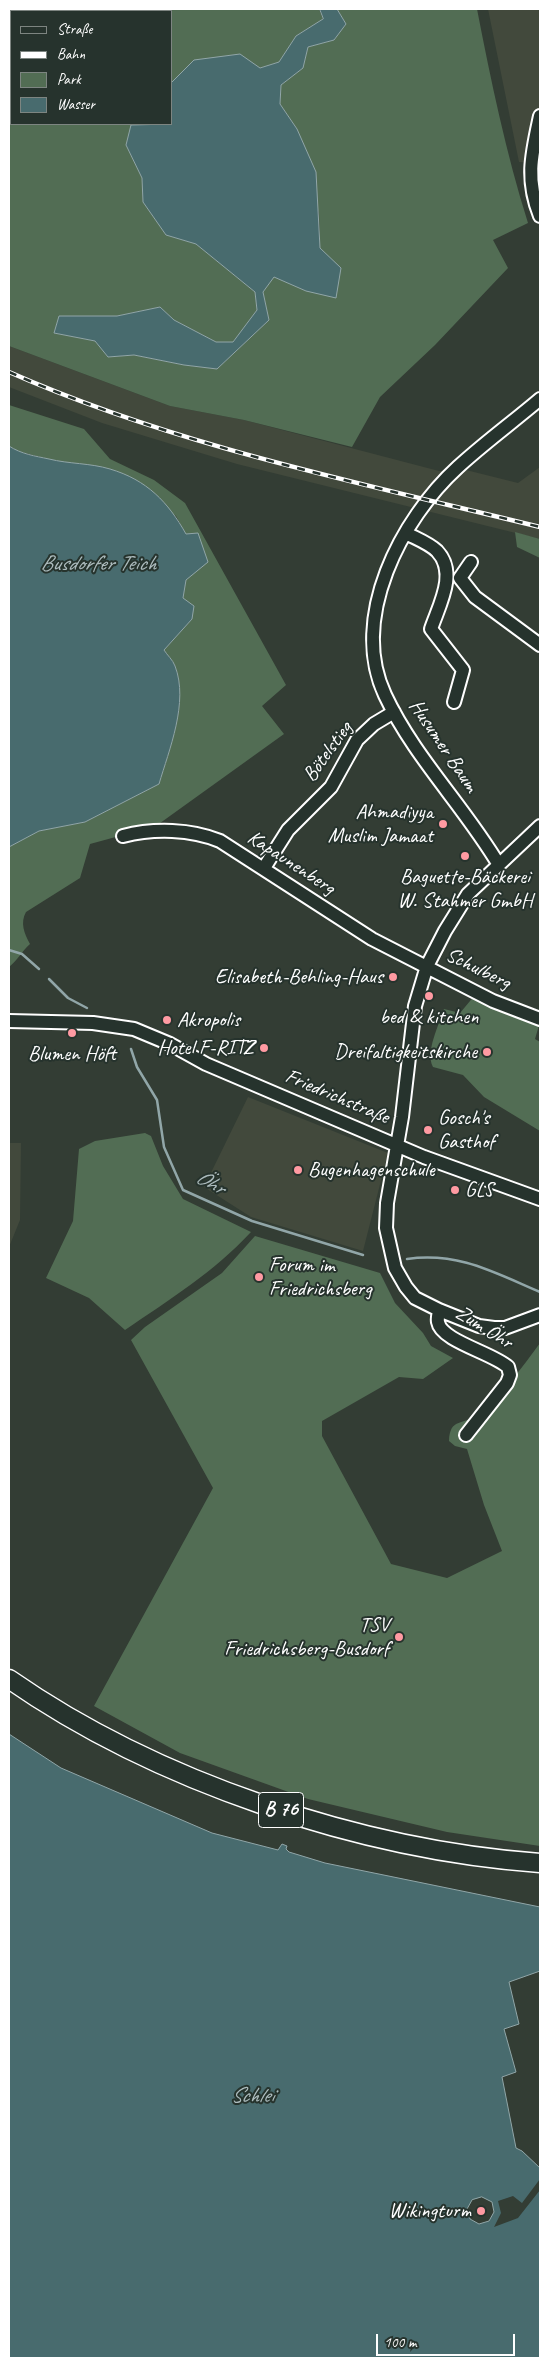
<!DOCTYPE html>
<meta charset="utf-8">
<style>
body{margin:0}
#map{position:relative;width:549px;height:2367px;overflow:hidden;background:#333d34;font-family:Caveat,sans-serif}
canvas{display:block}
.frame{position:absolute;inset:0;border:10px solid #fff;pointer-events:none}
.legend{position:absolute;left:10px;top:10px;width:162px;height:115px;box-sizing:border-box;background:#26332d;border:1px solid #7d8581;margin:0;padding:6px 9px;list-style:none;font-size:15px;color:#fff}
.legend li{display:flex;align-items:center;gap:10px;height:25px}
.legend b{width:25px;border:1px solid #7d8581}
.scale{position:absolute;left:376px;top:2334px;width:139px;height:22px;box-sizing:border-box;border:2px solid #fff;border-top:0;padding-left:6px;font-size:15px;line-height:18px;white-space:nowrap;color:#fff;-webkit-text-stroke:4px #26332d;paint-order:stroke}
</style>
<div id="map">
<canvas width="549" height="2367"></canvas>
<div class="frame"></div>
<ul class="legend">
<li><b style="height:6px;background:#26332d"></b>Straße</li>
<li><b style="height:6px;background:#fff"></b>Bahn</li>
<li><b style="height:14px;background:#526d54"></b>Park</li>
<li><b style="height:14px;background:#486b6e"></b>Wasser</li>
</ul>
<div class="scale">100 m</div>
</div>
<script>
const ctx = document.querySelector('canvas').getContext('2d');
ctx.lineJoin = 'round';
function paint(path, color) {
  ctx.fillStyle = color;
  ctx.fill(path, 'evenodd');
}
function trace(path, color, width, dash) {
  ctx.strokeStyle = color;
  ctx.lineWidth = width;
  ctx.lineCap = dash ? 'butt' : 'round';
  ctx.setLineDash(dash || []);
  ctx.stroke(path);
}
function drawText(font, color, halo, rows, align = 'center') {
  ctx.font = font + ' Caveat,sans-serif';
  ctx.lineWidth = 4;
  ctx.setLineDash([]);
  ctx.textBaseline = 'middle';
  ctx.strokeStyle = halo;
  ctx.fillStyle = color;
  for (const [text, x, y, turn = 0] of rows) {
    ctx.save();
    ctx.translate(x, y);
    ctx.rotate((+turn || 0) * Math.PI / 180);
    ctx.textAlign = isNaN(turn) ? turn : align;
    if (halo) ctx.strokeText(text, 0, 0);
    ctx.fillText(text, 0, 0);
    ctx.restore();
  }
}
paint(new Path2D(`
 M 488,9 L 540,9 L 540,197 L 537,185 L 535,163 L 519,162 Z
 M 9,346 L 170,406 L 244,420 L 439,471 L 466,470 L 518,483 L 540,467 L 540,539 L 237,464 L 102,423 L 9,387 Z
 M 248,1097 L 388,1153 L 363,1251 L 251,1217 L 204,1187 Z
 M 9,1143 L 21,1143 L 20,1220 L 9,1247 Z`), '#42493c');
paint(new Path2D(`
 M 9,9 L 319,9 L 323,19 L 296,36 L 279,62 L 260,68 L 194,60 L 171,83 L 171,11 L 11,11 L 11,124 L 132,124 L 126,145 L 142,178 L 143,202 L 166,235 L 196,244 L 255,292 L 257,310 L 233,342 L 216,342 L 174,320 L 160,307 L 117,316 L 59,316 L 54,333 L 95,341 L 108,357 L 134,355 L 184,365 L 217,369 L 269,320 L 263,292 L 274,276 L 306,291 L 320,248 L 319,214 L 297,129 L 280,104 L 281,85 L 303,68 L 308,47 L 334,40 L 346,24 L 337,9 L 477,9 C 491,81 506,153 528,223 L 493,240 L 508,268 L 435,345 L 380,397 L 352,447 L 244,420 L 170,406 L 9,346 Z
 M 9,405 L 84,429 L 110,459 L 154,480 L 185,503 L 286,685 L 262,706 L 284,734 L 156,826 L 90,844 L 80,878 L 26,912 C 20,923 24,933 30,944 C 21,952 18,960 9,967 L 9,847 L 39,831 L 85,822 L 159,784 C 169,750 189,701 175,666 C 173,660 167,655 164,650 L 192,619 L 183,598 L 186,579 L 186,535 L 176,516 L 110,469 L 60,462 L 17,451 L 9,446 Z
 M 515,532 L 540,539 L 540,558 L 517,547 Z
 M 475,995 L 540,1022 L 535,1039 L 540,1042 L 540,1131 L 484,1097 L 463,1075 L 433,1067 C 425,1052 439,1025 444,1009 L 460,1013 Z
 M 145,1133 L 151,1136 L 163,1166 L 183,1199 L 251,1232 C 214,1272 169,1300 125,1330 L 89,1298 L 46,1278 L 73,1221 L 79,1149 L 95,1141 Z
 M 255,1236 L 380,1273 L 395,1303 L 423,1333 L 431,1346 L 453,1358 L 423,1379 L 399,1377 L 322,1421 L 322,1436 L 391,1564 L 447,1578 L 502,1551 L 484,1505 L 467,1449 L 455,1446 L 449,1441 C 450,1417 463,1426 476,1415 C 502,1395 521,1369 540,1343 L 540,1846 L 447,1832 L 308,1799 L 180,1753 L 94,1706 L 213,1488 L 131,1340 L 145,1327 L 222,1273 Z`), '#526d54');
const water = new Path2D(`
 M 320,9 L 337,9 L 346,24 L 334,40 L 308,47 L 303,68 L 281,85 L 280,104 L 297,129 L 316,172 L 320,248 L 341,268 L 336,298 L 306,291 L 274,277 L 263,292 L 269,320 L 217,369 L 184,365 L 134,355 L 108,357 L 95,341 L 54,333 L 59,316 L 117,316 L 160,307 L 174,320 L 216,342 L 233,342 L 257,310 L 255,292 L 196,244 L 166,235 L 143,202 L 142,178 L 126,145 L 131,125 L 171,124 L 171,83 L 194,60 L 240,54 L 260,68 L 279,62 L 296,36 L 323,19 Z
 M 9,446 C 21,454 35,456 49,459 C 69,464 90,463 110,469 C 147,480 168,502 186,534 L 198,533 L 208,562 L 186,580 L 183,598 L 194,606 L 192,619 L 164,650 C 167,655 173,660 175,666 C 189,702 169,750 159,784 L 85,822 L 39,831 L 9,847 Z
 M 9,1734 L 61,1768 L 212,1833 L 278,1850 L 282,1844 L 287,1846 L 286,1849 L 289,1852 L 325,1863 L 540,1907 L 540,1971 L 509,1982 L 519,2024 L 504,2029 L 516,2072 L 502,2077 L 516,2148 L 522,2151 L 540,2168 L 540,2358 L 9,2358 ZM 482,2197 L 492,2202 L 494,2212 L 489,2221 L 479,2224 L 470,2219 L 467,2209 L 472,2200 Z`);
paint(water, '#486b6e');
trace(water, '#91a6a8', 1);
paint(new Path2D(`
 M 540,2179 L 540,2190 L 518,2218 L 494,2227 L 501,2213 L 498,2201 L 513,2196 L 522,2203 Z`), '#333d34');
trace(new Path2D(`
 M 9,950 L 22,954 L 39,969
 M 49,979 L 68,998 L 87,1008
 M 131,1049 L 137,1067 L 157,1100 L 164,1147 L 183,1190 L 252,1221 L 363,1255
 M 407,1259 C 459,1252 493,1272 540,1292`), '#91a6a8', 2.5);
const minor = new Path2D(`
 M 540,116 C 532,153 525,179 540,216
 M 406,533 C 415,538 429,543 437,551 C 458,573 439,605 431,629 L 463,670 L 454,702
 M 471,562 L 460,578 L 475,597 L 540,645
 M 540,826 L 468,894 L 445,931 L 427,966 L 415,1006 L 402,1117 L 387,1203 L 386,1228 L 395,1268 L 406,1287 L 415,1298 L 439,1310 L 479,1326 L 494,1328 L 505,1328 L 540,1315
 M 123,836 C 154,828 191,829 220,841 L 372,939 L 493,1001 L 540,1019
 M 499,865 C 464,806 414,757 385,695 C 349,618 401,519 458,467 C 484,443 513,422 540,399
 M 264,868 L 288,830 L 331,787 L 357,740 L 374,724 L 394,712
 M 9,1021 L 93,1023 L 134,1029 L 170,1044 L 206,1064 L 424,1157 L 540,1199
 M 439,1310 C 439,1313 437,1318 438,1322 C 441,1341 493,1353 508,1367 L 510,1375 L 507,1383 L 466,1435`);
const highway = new Path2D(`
 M 9,1679 C 157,1782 361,1850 540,1863`);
trace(minor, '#fff', 16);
trace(highway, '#fff', 21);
trace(minor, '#26332d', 12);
trace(highway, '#26332d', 18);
const rail = new Path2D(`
 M 9,372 C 179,447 361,483 540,527`);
trace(rail, '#fff', 4.5);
trace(rail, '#26332d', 2.5, [8]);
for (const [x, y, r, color] of [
 [443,824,5,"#ff9aa2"],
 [465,856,5,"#ff9aa2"],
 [393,977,5,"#ff9aa2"],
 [429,996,5,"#ff9aa2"],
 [167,1020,5,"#ff9aa2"],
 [72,1033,5,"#ff9aa2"],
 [264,1048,5,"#ff9aa2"],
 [487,1052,5,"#ff9aa2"],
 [428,1130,5,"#ff9aa2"],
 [298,1170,5,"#ff9aa2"],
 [455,1190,5,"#ff9aa2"],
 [259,1277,5,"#ff9aa2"],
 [399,1637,5,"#ff9aa2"],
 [481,2211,5,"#ff9aa2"]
]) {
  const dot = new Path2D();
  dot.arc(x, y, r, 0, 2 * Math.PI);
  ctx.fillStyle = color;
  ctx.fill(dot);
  trace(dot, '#26332d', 2);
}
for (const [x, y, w] of [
 [281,1810,45]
]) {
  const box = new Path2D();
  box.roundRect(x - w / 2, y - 17.5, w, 35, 4);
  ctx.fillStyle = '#26332d';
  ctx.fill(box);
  trace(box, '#fff', 1);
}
drawText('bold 20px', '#fff', null, [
 ["B 76",281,1810]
]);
drawText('21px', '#fff', '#26332d', [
 ["Husumer Baum",443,746,56],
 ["Bötelstieg",328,752,-54],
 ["Kapaunenberg",291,863,33],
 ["Schulberg",478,969,26],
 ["Friedrichstraße",337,1097,23],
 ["Zum Öhr",484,1328,32]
]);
drawText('21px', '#fff', '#26332d', [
 ["Ahmadiyya",433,812],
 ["Muslim Jamaat",433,836],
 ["Baguette-Bäckerei",465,877,"center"],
 ["W. Stahmer GmbH",465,901,"center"],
 ["Elisabeth-Behling-Haus",383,977],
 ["bed & kitchen",429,1017,"center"],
 ["Akropolis",177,1020,"left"],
 ["Hotel F-RITZ",254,1048],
 ["Dreifaltigkeitskirche",477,1052],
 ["Blumen Höft",72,1054,"center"],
 ["Gosch's",438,1118,"left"],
 ["Gasthof",438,1142,"left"],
 ["Bugenhagenschule",308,1170,"left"],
 ["GLS",465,1190,"left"],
 ["Forum im",269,1265,"left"],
 ["Friedrichsberg",269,1289,"left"],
 ["TSV",389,1625],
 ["Friedrichsberg-Busdorf",389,1649],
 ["Wikingturm",471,2211]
], 'right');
drawText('italic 22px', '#adbcbe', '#26332d', [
 ["Busdorfer Teich",98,564],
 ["Öhr",210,1183,29],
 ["Schlei",252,2096]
]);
</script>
